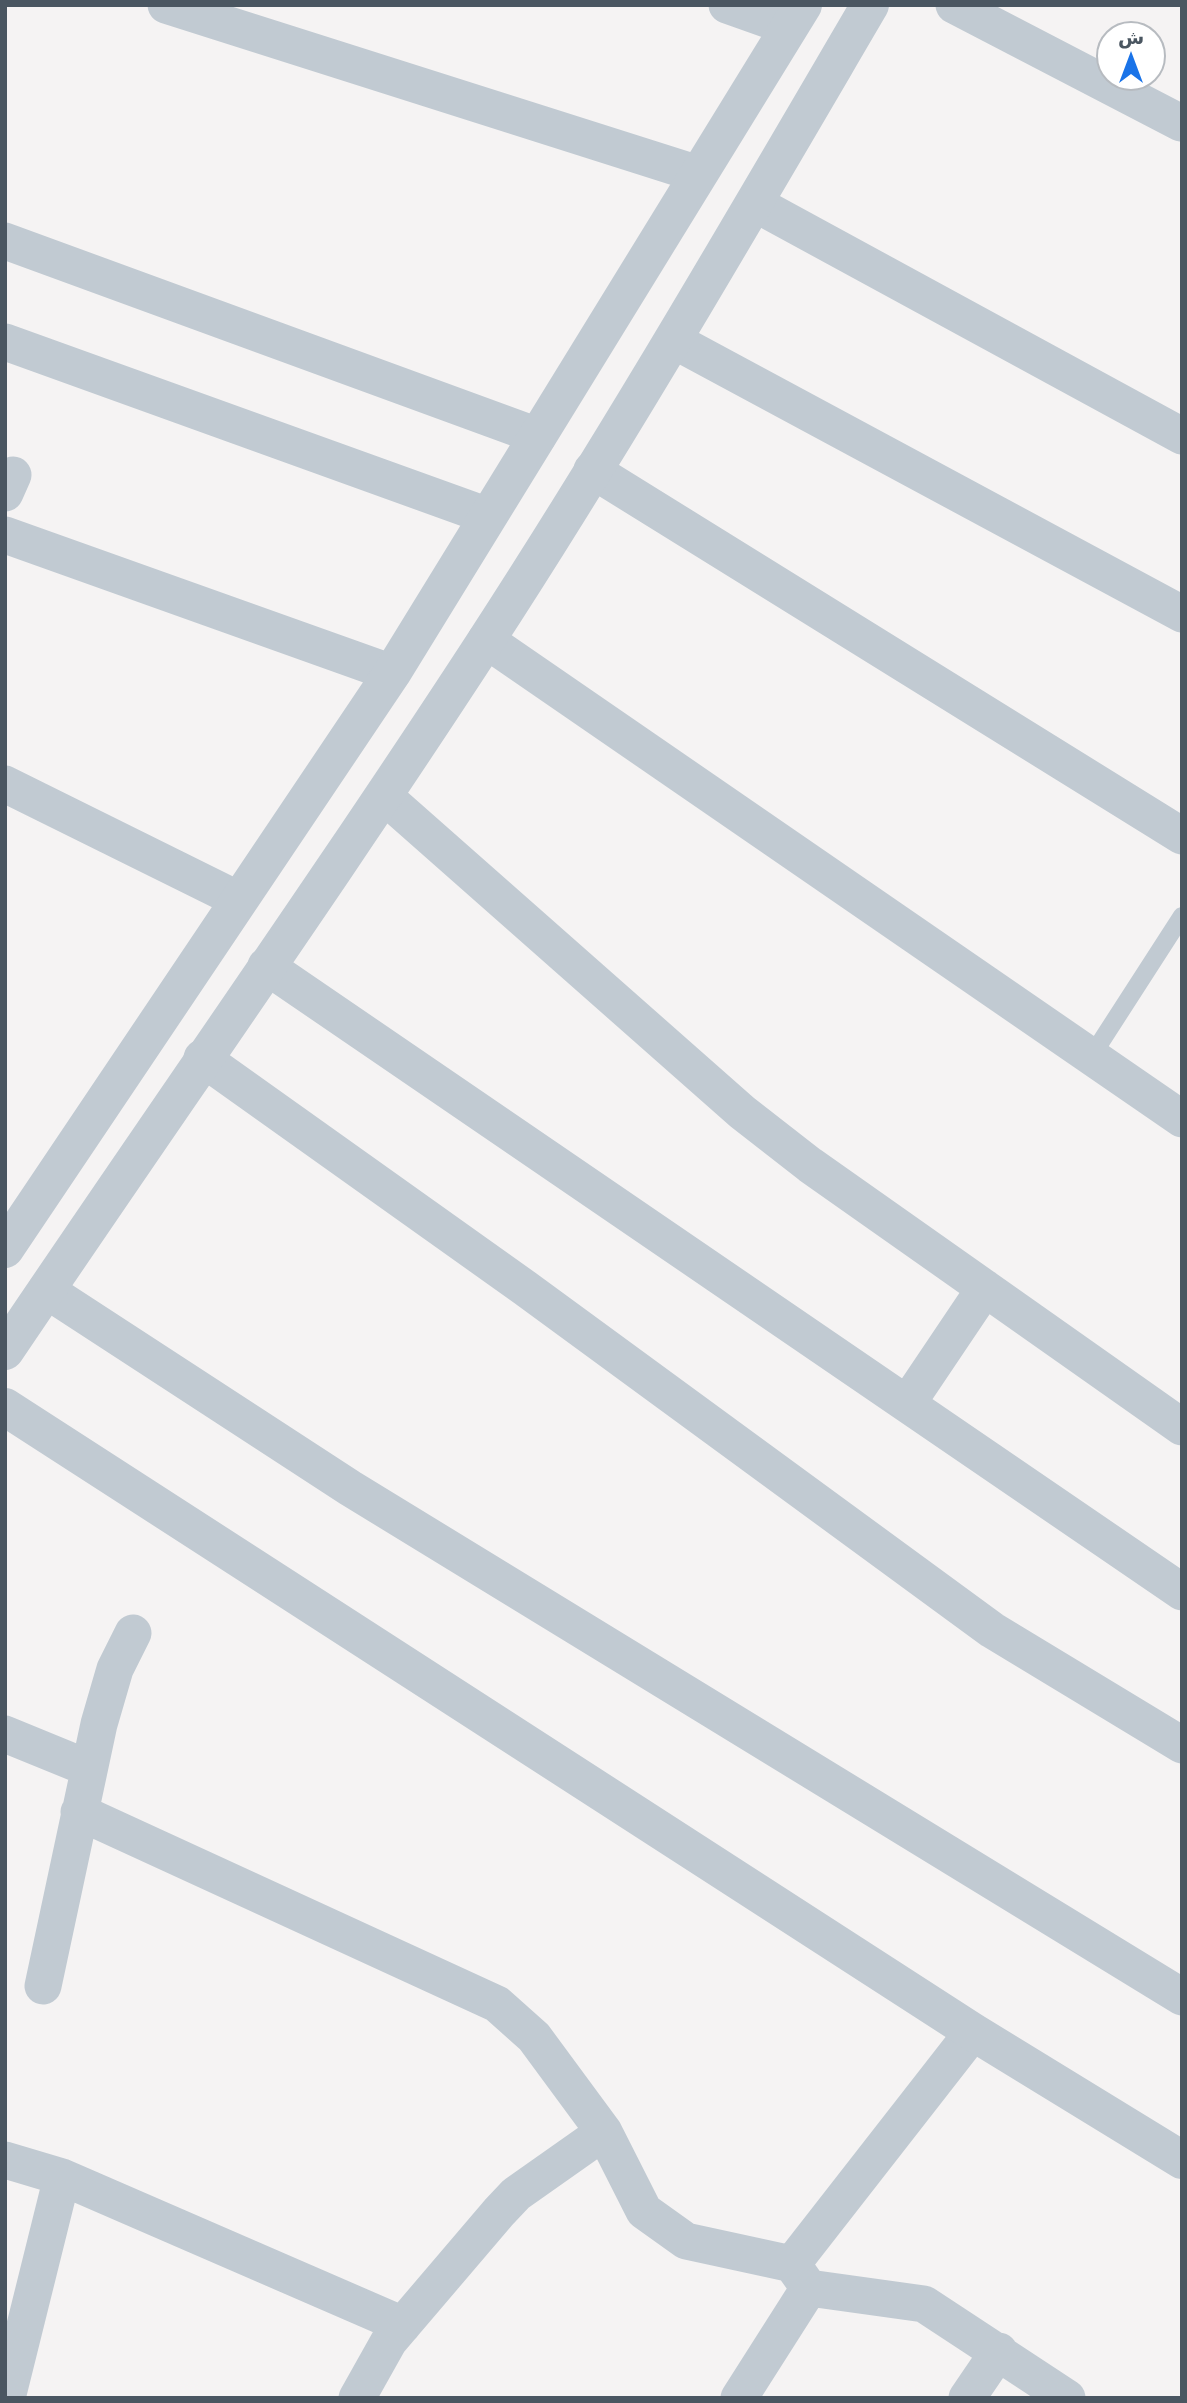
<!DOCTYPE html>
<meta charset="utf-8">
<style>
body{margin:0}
#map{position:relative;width:1187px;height:2403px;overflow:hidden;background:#f5f3f3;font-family:"DejaVu Sans","Noto Sans Arabic",sans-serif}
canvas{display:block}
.frame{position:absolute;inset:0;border:7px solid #4a5661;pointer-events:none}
.north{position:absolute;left:1096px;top:21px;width:70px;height:70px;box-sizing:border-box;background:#fff;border:2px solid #b7bbc0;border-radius:50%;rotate:0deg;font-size:19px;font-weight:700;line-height:28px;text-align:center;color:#4a5661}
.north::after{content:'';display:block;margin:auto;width:24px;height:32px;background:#1a73e8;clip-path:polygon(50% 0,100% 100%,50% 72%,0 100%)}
</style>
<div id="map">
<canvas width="1187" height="2403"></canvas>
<div class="frame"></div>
<div class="north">ش</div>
</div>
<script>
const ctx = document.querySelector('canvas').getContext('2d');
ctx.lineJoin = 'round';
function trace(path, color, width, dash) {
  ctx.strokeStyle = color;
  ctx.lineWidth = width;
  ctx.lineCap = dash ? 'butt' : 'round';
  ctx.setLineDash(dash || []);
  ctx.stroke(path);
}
trace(new Path2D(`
 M 1091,1057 L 1182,916`), '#c1cad2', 18);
trace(new Path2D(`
 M 166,5 L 698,174
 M 727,5 L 789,27
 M 954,5 L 1181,123
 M 754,203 L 1182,436
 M 5,241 L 538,436
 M 673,340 L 1182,614
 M 5,342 L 488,516
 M 592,470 L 1182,836
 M 5,493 L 13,475
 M 5,535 L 392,673
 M 486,640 L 1182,1119
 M 5,784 L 239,900
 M 384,796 L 742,1112 L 810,1165 L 1182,1427
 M 266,966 L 1182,1592
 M 202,1058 L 525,1288 L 992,1630 L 1182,1745
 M 46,1290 L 350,1488 L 1182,1997
 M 907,1404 L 985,1288
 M 5,1734 L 88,1768
 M 79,1812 L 497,2004 L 534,2037 L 604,2132 L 644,2211 L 686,2241 L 792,2264 L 809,2288 L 924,2304 L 1067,2398
 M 43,1986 L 99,1724 L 115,1669 L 133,1633
 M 5,2160 L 62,2177 L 403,2325
 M 792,2264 L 973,2032
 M 7,2398 L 62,2177
 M 357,2398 L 389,2341 L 499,2212 L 516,2194 L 604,2132
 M 739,2398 L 809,2288
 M 967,2398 L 999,2351`), '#c1cad2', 37);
trace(new Path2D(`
 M 5,1249 L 392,673 L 803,5
 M 5,1351 C 164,1115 328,883 483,645 C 619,436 744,220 870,5
 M 5,1407 L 973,2032 L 1182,2160`), '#c1cad2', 38);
</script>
